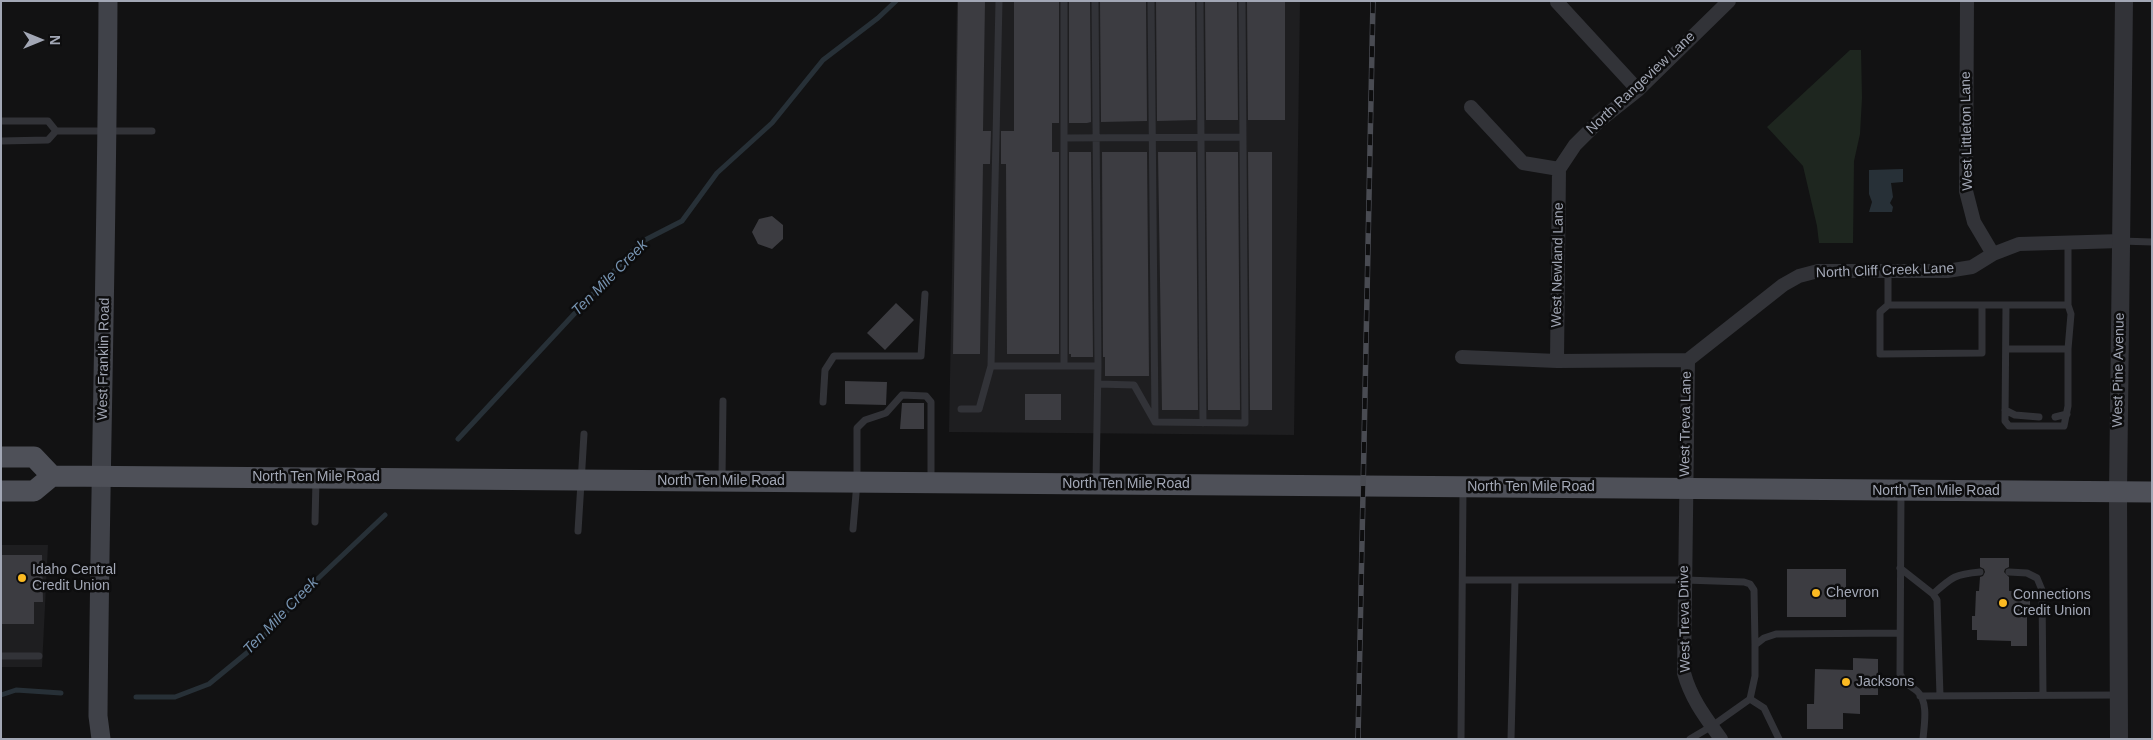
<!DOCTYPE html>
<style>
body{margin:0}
#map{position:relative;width:2153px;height:740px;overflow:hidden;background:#121213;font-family:Helvetica,sans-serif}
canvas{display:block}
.frame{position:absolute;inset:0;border:2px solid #a2a7b5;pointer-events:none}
.north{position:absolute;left:15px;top:15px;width:50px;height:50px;-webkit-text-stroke:4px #0d0d0e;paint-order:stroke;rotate:90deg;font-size:14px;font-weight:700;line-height:20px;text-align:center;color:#a2a7b5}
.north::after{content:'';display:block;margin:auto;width:18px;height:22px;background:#a2a7b5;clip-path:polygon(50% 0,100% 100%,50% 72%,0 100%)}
</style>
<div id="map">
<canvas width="2153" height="740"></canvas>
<div class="frame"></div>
<div class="north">N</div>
</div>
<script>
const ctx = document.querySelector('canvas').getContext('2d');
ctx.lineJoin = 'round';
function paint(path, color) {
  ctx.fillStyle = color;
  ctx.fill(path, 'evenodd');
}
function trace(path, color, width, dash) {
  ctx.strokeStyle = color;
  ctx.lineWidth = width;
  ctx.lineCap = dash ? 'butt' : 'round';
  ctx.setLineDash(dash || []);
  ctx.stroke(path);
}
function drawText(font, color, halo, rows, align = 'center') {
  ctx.font = font + ' Helvetica,sans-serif';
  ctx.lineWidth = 5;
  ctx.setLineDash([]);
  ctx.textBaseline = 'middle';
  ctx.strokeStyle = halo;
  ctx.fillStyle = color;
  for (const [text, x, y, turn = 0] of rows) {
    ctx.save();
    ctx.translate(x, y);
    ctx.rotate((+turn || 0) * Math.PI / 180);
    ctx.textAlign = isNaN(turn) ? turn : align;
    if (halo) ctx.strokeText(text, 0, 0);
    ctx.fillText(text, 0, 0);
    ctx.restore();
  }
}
paint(new Path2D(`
 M 957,1 L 1300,1 L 1294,435 L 949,432 Z
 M 1,545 L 48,545 L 42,667 L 1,667 Z`), '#1e1e20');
paint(new Path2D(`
 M 1850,50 L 1861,50 L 1862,98 L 1860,134 L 1854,161 L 1853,243 L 1819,243 L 1817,226 L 1803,166 L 1767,127 Z`), '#1e261f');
paint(new Path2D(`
 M 1903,169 L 1903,182 L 1891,183 L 1893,197 L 1890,203 L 1893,207 L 1892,212 L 1869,212 L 1872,202 L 1869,194 L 1869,170 Z`), '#273037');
trace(new Path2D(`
 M 458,439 L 641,242 L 682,221 L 717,173 L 772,123 L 823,60 L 878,18 L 896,1
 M 1,695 L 16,690 L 61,693
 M 136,697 L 175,697 L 209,684 L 254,647 L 309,587 L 385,515`), '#273037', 5);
paint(new Path2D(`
 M 958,1 L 985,1 L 983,131 L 991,131 L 990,164 L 983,164 L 980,354 L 953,354 Z
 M 1014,1 L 1059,1 L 1059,123 L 1052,123 L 1052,152 L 1059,152 L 1059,354 L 1007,354 L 1006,164 L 1001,164 L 1001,131 L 1014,131 Z
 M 1069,1 L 1090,1 L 1091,122 L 1087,123 L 1069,123 Z
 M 1100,1 L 1146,1 L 1147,121 L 1101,122 Z
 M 1156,1 L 1195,1 L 1196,120 L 1157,121 Z
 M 1205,1 L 1237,1 L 1238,120 L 1206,120 Z
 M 1247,1 L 1285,1 L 1285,120 L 1248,120 Z
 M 1069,152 L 1091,152 L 1093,357 L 1071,357 L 1071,354 L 1069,354 Z
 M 1102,152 L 1147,152 L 1149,376 L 1105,376 L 1105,357 L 1103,357 Z
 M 1158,152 L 1196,152 L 1198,410 L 1162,410 Z
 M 1206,152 L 1238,152 L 1240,410 L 1208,410 Z
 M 1248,152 L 1272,152 L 1272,410 L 1250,410 Z
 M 772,216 L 783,225 L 783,239 L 772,249 L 758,244 L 752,232 L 759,219 Z
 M 896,303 L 914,320 L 885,350 L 867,333 Z
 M 845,381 L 887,382 L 886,405 L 845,404 Z
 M 1025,394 L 1061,394 L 1061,420 L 1025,420 Z
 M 902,403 L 924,403 L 924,429 L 900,429 Z
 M 1,555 L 42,555 L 43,602 L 34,602 L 34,624 L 1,624 Z
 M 1980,558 L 2009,558 L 2009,567 L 2005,569 L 2004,572 L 2009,577 L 2009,591 L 2012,591 L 2012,595 L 2030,595 L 2030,612 L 2027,612 L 2027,646 L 2011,646 L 2011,641 L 1977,640 L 1977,630 L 1972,630 L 1972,616 L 1975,616 L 1976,591 L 1979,591 L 1980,577 L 1983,576 L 1985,572 L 1984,569 L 1980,567 Z
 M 1787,569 L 1846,569 L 1846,617 L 1787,617 Z
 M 1853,658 L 1878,659 L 1878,695 L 1860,695 L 1860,714 L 1843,713 L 1843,729 L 1807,729 L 1807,704 L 1814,704 L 1815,669 L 1853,670 Z`), '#3c3c41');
trace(new Path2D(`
 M 999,1 L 991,366 L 1098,366
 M 1095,1 L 1098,366 L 1096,481
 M 1151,1 L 1155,422
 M 1200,1 L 1203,423
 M 1,121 L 48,121 L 56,131
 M 1064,138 L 1243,137
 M 1,141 L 48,140 L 56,131 L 152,131
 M 2121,241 L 2152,242
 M 1888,271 L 1888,305 L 2068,305
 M 1888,305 L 1880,312 L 1880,354 L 1982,353 L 1982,305
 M 2006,305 L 2005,421 L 2009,426 L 2064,426 L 2068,406 L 2068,349
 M 2006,349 L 2068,349 L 2071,314 L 2068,305 L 2068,242
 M 1064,366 L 1064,1
 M 1098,384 L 1134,385 L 1155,422 L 1245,423 L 1242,1
 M 823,402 L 825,370 L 834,356 L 921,356 L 925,294
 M 961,409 L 979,409 L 991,366
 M 2005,410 L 2015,415 L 2039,417
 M 2055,417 L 2067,414
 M 722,478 L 723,401
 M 1901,492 L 1900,674 C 1907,686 1908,684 1917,691 C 1929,702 1924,725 1923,739
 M 315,522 L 316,480
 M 853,529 L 857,482 L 857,428 L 865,420 L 886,413 L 902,395 L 926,396 L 931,402 L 931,481
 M 578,531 L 584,434
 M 1900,568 L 1933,594 L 1937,600 L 1940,696
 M 2009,572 L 2027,573 L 2037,578 L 2042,590 L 2043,695
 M 1463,580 L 1685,580 L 1744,582 L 1750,584 L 1754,590 L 1755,645
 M 1933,594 C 1952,577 1955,574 1980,572
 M 1,656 L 39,656
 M 1920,696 L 2119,695
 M 1750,699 L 1755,676 L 1755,645 L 1764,638 L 1776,634 L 1900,633
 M 1461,739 L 1463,489
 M 1511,739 L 1515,580
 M 1690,739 L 1712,726 L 1750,699 L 1764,708 L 1779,739`), '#323338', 7);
trace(new Path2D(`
 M 1967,1 L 1966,191 L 1974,222 L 1993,254
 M 1557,2 L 1638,90
 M 1471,107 L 1523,163 L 1559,169
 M 1559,169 L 1575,145 L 1599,121 L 1638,90 L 1729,1
 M 1462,357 L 1557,361 L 1688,360 L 1783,285 L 1799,276 L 1818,271 L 1947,271 L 1972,267 L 1993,254 L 2019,244 L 2121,241
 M 1688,360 L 1684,673 C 1691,699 1706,718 1721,739
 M 1557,361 L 1559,169`), '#323338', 14);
trace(new Path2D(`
 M 2119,739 L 2118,492 L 2124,1`), '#323338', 18);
trace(new Path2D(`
 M 101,739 L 98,716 C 100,478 107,240 108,1`), '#404249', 19);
trace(new Path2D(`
 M 1,457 L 34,457 L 52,476
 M 1,491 L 34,491 L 52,476 L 2152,492`), '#4e5058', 21);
const rail = new Path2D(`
 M 1358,739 L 1373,1`);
trace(rail, '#494b52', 5.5);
trace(rail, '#0d0d0e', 4, [11]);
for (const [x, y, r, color] of [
 [22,578,5,"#fbba22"],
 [1816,593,5,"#fbba22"],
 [2003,603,5,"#fbba22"],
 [1846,682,5,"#fbba22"]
]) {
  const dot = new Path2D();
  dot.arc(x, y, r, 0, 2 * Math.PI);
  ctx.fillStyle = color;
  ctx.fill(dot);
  trace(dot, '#0d0d0e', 2);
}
drawText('14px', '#a2a7b5', '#0d0d0e', [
 ["North Rangeview Lane",1641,83,-43],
 ["West Littleton Lane",1967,131,-91],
 ["West Newland Lane",1558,265,-89],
 ["North Cliff Creek Lane",1885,271,-2],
 ["West Franklin Road",104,359,-89],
 ["West Pine Avenue",2119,370,-89],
 ["West Treva Lane",1686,424,-89],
 ["North Ten Mile Road",316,477],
 ["North Ten Mile Road",721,481],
 ["North Ten Mile Road",1126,484],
 ["North Ten Mile Road",1531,487],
 ["North Ten Mile Road",1936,491],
 ["West Treva Drive",1685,619,-91]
]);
drawText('14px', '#a2a7b5', '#0d0d0e', [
 ["Idaho Central",32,570],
 ["Credit Union",32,586],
 ["Chevron",1826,593],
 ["Connections",2013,595],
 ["Credit Union",2013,611],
 ["Jacksons",1856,682]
], 'left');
drawText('italic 15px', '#7794b2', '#0d0d0e', [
 ["Ten Mile Creek",610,278,-45],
 ["Ten Mile Creek",281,616,-46]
]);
</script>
